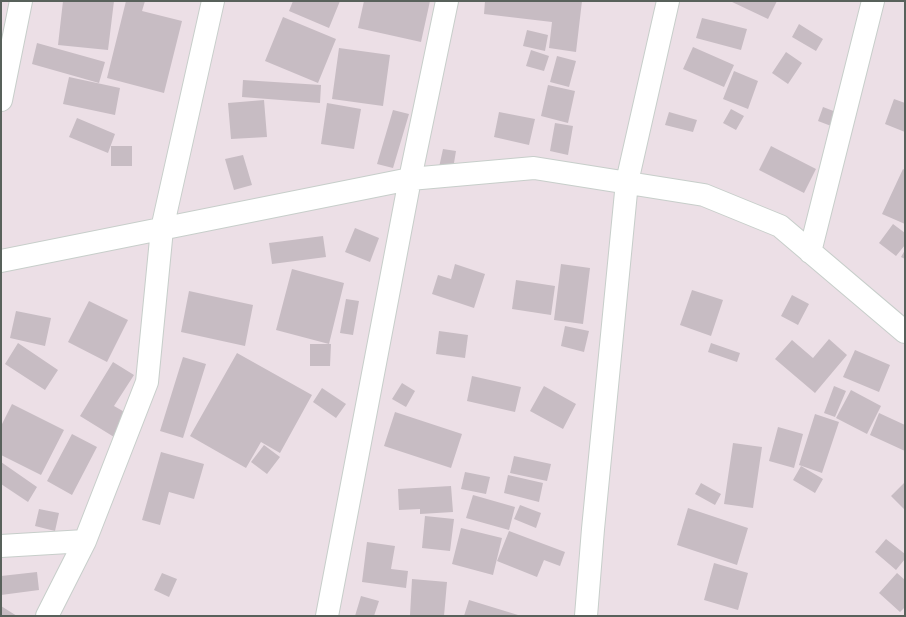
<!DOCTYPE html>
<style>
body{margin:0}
#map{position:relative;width:906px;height:617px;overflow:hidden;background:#ecdfe6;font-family:"Source Sans 3",sans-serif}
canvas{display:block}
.frame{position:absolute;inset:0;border:2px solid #58615b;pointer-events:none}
</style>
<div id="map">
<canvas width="906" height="617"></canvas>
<div class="frame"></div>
</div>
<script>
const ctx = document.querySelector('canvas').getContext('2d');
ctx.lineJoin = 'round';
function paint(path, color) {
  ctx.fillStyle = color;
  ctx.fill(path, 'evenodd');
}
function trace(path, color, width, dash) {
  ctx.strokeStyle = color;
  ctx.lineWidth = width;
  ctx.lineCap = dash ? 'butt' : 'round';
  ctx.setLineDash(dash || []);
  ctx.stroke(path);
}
paint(new Path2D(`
 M 63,1 L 114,1 L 108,50 L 58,45 Z
 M 126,1 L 145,1 L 142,11 L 182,21 L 164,93 L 107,78 Z
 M 293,1 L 340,1 L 329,28 L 289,11 Z
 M 364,1 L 430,1 L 421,42 L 358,28 Z
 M 485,1 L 582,1 L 576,52 L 549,48 L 552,22 L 484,14 Z
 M 730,1 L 777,1 L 768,19 Z
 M 283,17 L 336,39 L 318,83 L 265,61 Z
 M 702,18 L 747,29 L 741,50 L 696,38 Z
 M 799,24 L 823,39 L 816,51 L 792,37 Z
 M 527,30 L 548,35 L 545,51 L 523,46 Z
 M 37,43 L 105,62 L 99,83 L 32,64 Z
 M 693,47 L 734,65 L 724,87 L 683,69 Z
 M 339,48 L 390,55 L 383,106 L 332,99 Z
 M 531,50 L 549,56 L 544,71 L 526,66 Z
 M 786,52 L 802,63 L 788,84 L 772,73 Z
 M 557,56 L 576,61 L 569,87 L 550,82 Z
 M 734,71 L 758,81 L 748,109 L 723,99 Z
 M 69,77 L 120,88 L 115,115 L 63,104 Z
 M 243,80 L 321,85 L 320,103 L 242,97 Z
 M 548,85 L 575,91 L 568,123 L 541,116 Z
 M 894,99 L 905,103 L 905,132 L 885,124 Z
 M 264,100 L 267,137 L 231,139 L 228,103 Z
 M 327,103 L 361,109 L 354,149 L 321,144 Z
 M 823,107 L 844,115 L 839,129 L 818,121 Z
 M 731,109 L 744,116 L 736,130 L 723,123 Z
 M 393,110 L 409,114 L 393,168 L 377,164 Z
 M 499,112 L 535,119 L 529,145 L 494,137 Z
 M 669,112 L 697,120 L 693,132 L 665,125 Z
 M 77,118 L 115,134 L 108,153 L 69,137 Z
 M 555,123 L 573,126 L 568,155 L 550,151 Z
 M 111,146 L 132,146 L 132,166 L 111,166 Z
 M 771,146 L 816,169 L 804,193 L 759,170 Z
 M 443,149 L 456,151 L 452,175 L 438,172 Z
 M 243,155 L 252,185 L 234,190 L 225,159 Z
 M 903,169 L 905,170 L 905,224 L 882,214 Z
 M 893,224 L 905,233 L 905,245 L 896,256 L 879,243 Z
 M 355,228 L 379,238 L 370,262 L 345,252 Z
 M 323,236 L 326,257 L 272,264 L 269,243 Z
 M 905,250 L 905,259 L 901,257 Z
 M 455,264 L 485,274 L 474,308 L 432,294 L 438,275 L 451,279 Z
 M 561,264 L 590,268 L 583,324 L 554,320 Z
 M 292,269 L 344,283 L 329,344 L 276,330 Z
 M 516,280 L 555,286 L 551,315 L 512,309 Z
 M 692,290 L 723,300 L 711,336 L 680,325 Z
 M 189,291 L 253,305 L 245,346 L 181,332 Z
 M 792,295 L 809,304 L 798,325 L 781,316 Z
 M 346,299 L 359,301 L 353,335 L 340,333 Z
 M 89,301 L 128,320 L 107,362 L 68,342 Z
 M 16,311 L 51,318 L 45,346 L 10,338 Z
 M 565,326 L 589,331 L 584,352 L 561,346 Z
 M 439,331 L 468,335 L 465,358 L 436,354 Z
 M 829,339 L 847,355 L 815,393 L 775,359 L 792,340 L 813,358 Z
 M 18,343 L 58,370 L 45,390 L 5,364 Z
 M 711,343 L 740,353 L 737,362 L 708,352 Z
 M 310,344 L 331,344 L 330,366 L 310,366 Z
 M 855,350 L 890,365 L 879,392 L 843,377 Z
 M 237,353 L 312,395 L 280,453 L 261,442 L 246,468 L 190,436 Z
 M 183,357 L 206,364 L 183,438 L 160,431 Z
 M 113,362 L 134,375 L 114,406 L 128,414 L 114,437 L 80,416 Z
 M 472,376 L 521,387 L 515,412 L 467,401 Z
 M 402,383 L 415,391 L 406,407 L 392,399 Z
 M 544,386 L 576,404 L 563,429 L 530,411 Z
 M 834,386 L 846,391 L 835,417 L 824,413 Z
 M 322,388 L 346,404 L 336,418 L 313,402 Z
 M 851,390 L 881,406 L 867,434 L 836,418 Z
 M 12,404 L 64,430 L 41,475 L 1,455 L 1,426 Z
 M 395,412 L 462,434 L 451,468 L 384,446 Z
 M 879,413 L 905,425 L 905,451 L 870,435 Z
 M 815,414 L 839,422 L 822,473 L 799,465 Z
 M 778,427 L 803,434 L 794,468 L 769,461 Z
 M 72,434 L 97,447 L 72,495 L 47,481 Z
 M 733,443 L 762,447 L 753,508 L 724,504 Z
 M 264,445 L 280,457 L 267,474 L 251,462 Z
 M 161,452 L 204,464 L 194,499 L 169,492 L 160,525 L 142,520 Z
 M 514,456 L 551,464 L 547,481 L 510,473 Z
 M 1,462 L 37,487 L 28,502 L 1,484 Z
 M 801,466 L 823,479 L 815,493 L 793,480 Z
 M 465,472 L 490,477 L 486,494 L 461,489 Z
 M 508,475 L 543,483 L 539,502 L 504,493 Z
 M 905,482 L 905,510 L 891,496 Z
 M 701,483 L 721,494 L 715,505 L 695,494 Z
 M 451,486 L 453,512 L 420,514 L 420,509 L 399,510 L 398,489 Z
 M 473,495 L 515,507 L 509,530 L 466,518 Z
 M 520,505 L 541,513 L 536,528 L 514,519 Z
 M 688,508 L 748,528 L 737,565 L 677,545 Z
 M 39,509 L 59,513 L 55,531 L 35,526 Z
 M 425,516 L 454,519 L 450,551 L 422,548 Z
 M 461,528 L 502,538 L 493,575 L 452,564 Z
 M 509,531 L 565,552 L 560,566 L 544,560 L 537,577 L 497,561 Z
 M 886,539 L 905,554 L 905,559 L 896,570 L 875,552 Z
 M 367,542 L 395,546 L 391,569 L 408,571 L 406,588 L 362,582 Z
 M 714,563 L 748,573 L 738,610 L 704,600 Z
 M 37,572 L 39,590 L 1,595 L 1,576 Z
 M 162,573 L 177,579 L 169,597 L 154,590 Z
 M 897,573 L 905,580 L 905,607 L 900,612 L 879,593 Z
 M 412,579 L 447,582 L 444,616 L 410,615 Z
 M 361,596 L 379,601 L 374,616 L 355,616 Z
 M 469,600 L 518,615 L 518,616 L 464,616 Z
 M 1,606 L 17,616 L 1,616 Z`), '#c7bcc3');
const street = new Path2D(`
 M 1,100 L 21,1
 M 810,252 L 873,1
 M 1,261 L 410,179 L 534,168 L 704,195 L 780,226 L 905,332
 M 1,546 L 85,541
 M 47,616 L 85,541 L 147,382 L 162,229 L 213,1
 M 327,616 L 410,179 L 447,1
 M 586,616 L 593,529 L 627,182 L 668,1`);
trace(street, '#c7ceca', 24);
trace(street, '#fff', 22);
</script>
